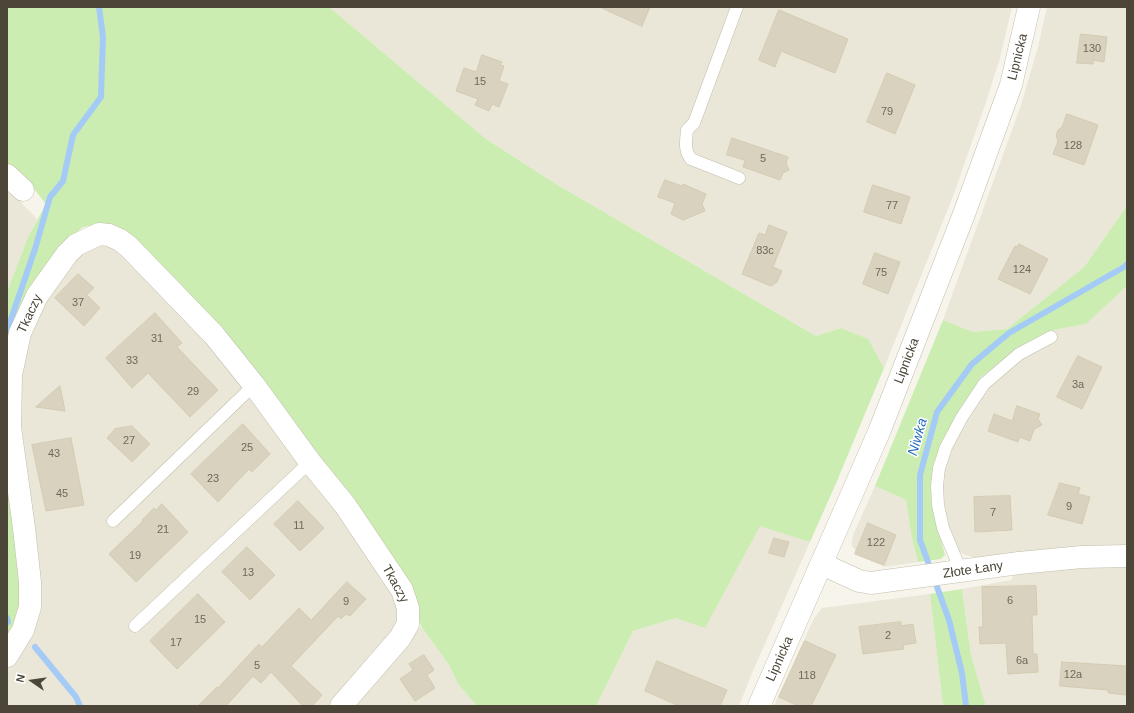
<!DOCTYPE html>
<meta charset="utf-8">
<style>
body{margin:0}
#map{position:relative;width:1134px;height:713px;overflow:hidden;background:#f6f4eb;font-family:Helvetica,sans-serif}
canvas{display:block}
.frame{position:absolute;inset:0;border:8px solid #4b4637;pointer-events:none}
.north{position:absolute;left:12px;top:661px;width:40px;height:40px;-webkit-text-stroke:3px #fff;paint-order:stroke;rotate:283deg;font-size:11px;font-weight:700;line-height:16px;text-align:center;color:#4b4637}
.north::after{content:'';display:block;margin:auto;width:14px;height:18px;background:#4b4637;clip-path:polygon(50% 0,100% 100%,50% 72%,0 100%)}
</style>
<div id="map">
<canvas width="1134" height="713"></canvas>
<div class="frame"></div>
<div class="north">N</div>
</div>
<script>
const ctx = document.querySelector('canvas').getContext('2d');
ctx.lineJoin = 'round';
function paint(path, color) {
  ctx.fillStyle = color;
  ctx.fill(path, 'evenodd');
}
function trace(path, color, width, dash) {
  ctx.strokeStyle = color;
  ctx.lineWidth = width;
  ctx.lineCap = dash ? 'butt' : 'round';
  ctx.setLineDash(dash || []);
  ctx.stroke(path);
}
function drawText(font, color, halo, rows, align = 'center') {
  ctx.font = font + ' Helvetica,sans-serif';
  ctx.lineWidth = 3;
  ctx.setLineDash([]);
  ctx.textBaseline = 'middle';
  ctx.strokeStyle = halo;
  ctx.fillStyle = color;
  for (const [text, x, y, turn = 0] of rows) {
    ctx.save();
    ctx.translate(x, y);
    ctx.rotate((+turn || 0) * Math.PI / 180);
    ctx.textAlign = isNaN(turn) ? turn : align;
    if (halo) ctx.strokeText(text, 0, 0);
    ctx.fillText(text, 0, 0);
    ctx.restore();
  }
}
paint(new Path2D(`
 M 329,7 L 1012,7 L 1000,58 L 986,102 L 952,199 L 884,368 L 867,339 L 841,328 L 816,336 L 556,184 L 486,139 Z
 M 1047,7 L 1127,7 L 1127,206 L 1084,267 L 1007,329 L 973,332 L 943,320 L 1021,105 L 1038,47 Z
 M 7,188 L 37,219 L 28,237 L 7,292 Z
 M 87,245 L 115,245 L 209,340 L 315,478 L 400,603 L 397,626 L 334,706 L 7,706 L 7,669 L 28,637 L 18,426 L 22,356 L 37,313 Z
 M 1127,286 L 1127,547 L 984,559 L 972,557 L 963,554 L 957,548 L 947,526 L 941,493 L 943,471 L 950,447 L 964,421 L 989,387 L 1019,360 L 1052,340 L 1048,331 L 1086,324 Z
 M 875,486 L 906,500 L 911,534 L 918,562 L 885,567 L 859,556 L 852,546 L 852,540 L 854,533 Z
 M 760,525 L 810,542 L 752,673 L 739,706 L 596,706 L 633,631 L 676,618 L 705,627 Z
 M 1127,565 L 1127,706 L 986,706 L 971,655 L 962,589 L 1011,580 L 1015,572 Z
 M 930,594 L 943,706 L 774,706 L 814,618 L 822,608 Z
 M 421,626 L 449,665 L 458,684 L 477,706 L 348,706 Z`), '#eae7d8');
paint(new Path2D(`
 M 7,7 L 329,7 L 486,139 L 556,184 L 816,336 L 841,328 L 868,339 L 884,368 L 837,481 L 810,542 L 760,526 L 705,628 L 676,618 L 633,631 L 596,706 L 477,706 L 458,684 L 449,665 L 421,626 L 407,583 L 127,235 L 105,223 L 83,227 L 66,241 L 7,355 L 7,292 L 28,237 L 46,204 L 31,185 L 7,163 Z
 M 1127,206 L 1127,286 L 1086,324 L 1048,331 L 1015,351 L 981,377 L 961,408 L 932,489 L 933,510 L 945,555 L 941,559 L 918,562 L 911,534 L 906,500 L 875,486 L 943,320 L 973,332 L 1007,329 L 1084,267 Z
 M 7,483 L 19,562 L 21,607 L 7,641 Z
 M 962,589 L 971,655 L 986,706 L 943,706 L 930,594 Z`), '#cbedb1');
trace(new Path2D(`
 M 7,331 L 35,249 L 50,197 L 63,181 L 73,135 L 101,97 L 103,37 L 99,7
 M 7,618 L 8,622
 M 35,647 L 76,697 L 80,706
 M 966,706 L 962,673 L 949,620 L 920,540 L 920,475 L 937,412 L 972,364 L 1009,333 L 1124,267 L 1127,264`), '#a4cbf6', 6);
const building = new Path2D(`
 M 600,7 L 650,7 L 642,26 Z
 M 779,10 L 848,39 L 835,73 L 781,51 L 775,67 L 759,60 Z
 M 1081,34 L 1107,37 L 1104,62 L 1093,60 L 1093,64 L 1077,63 Z
 M 482,55 L 502,62 L 500,65 L 504,66 L 499,81 L 508,84 L 499,107 L 492,104 L 489,111 L 475,105 L 478,99 L 456,91 L 464,68 L 476,72 Z
 M 887,73 L 915,85 L 895,134 L 867,122 Z
 M 1067,114 L 1098,125 L 1084,165 L 1053,154 L 1058,141 L 1056,136 L 1058,130 L 1062,127 Z
 M 732,138 L 788,157 L 786,163 L 789,170 L 783,173 L 780,180 L 743,167 L 745,160 L 727,155 Z
 M 665,180 L 682,186 L 683,184 L 706,194 L 702,204 L 705,211 L 683,220 L 671,214 L 675,203 L 658,197 Z
 M 873,185 L 910,197 L 901,224 L 864,212 Z
 M 769,225 L 787,232 L 773,267 L 782,271 L 777,282 L 771,286 L 742,274 L 759,233 L 765,235 Z
 M 1019,244 L 1048,259 L 1030,294 L 998,279 L 1015,246 L 1017,247 Z
 M 875,253 L 900,262 L 888,294 L 863,284 Z
 M 78,274 L 94,288 L 87,295 L 100,308 L 84,326 L 55,298 Z
 M 155,313 L 182,343 L 177,347 L 218,390 L 190,417 L 148,373 L 132,388 L 106,358 Z
 M 1078,356 L 1102,367 L 1082,409 L 1057,397 Z
 M 60,386 L 65,411 L 36,407 Z
 M 1017,406 L 1040,414 L 1038,419 L 1042,425 L 1034,429 L 1030,441 L 1020,437 L 1018,442 L 988,431 L 994,414 L 1012,421 Z
 M 243,424 L 270,454 L 252,472 L 249,469 L 218,502 L 191,474 Z
 M 132,426 L 150,444 L 132,462 L 107,438 L 115,429 Z
 M 71,438 L 84,505 L 46,511 L 32,445 Z
 M 1060,483 L 1080,488 L 1078,494 L 1090,497 L 1082,524 L 1048,515 Z
 M 1010,496 L 1012,530 L 975,532 L 974,497 Z
 M 298,501 L 324,528 L 300,551 L 274,524 Z
 M 162,504 L 188,532 L 136,582 L 109,554 L 143,521 L 142,520 L 154,508 L 156,510 Z
 M 868,523 L 896,535 L 884,565 L 855,554 Z
 M 774,538 L 789,542 L 784,557 L 769,553 Z
 M 247,547 L 275,575 L 250,600 L 222,572 Z
 M 347,582 L 366,599 L 350,616 L 346,614 L 341,619 L 338,616 L 291,666 L 322,695 L 312,706 L 303,706 L 271,672 L 261,683 L 253,676 L 226,706 L 198,706 L 217,687 L 218,688 L 259,644 L 262,647 L 299,608 L 311,620 Z
 M 1036,586 L 1037,615 L 1032,615 L 1033,654 L 1037,654 L 1038,672 L 1008,674 L 1006,643 L 980,644 L 979,627 L 983,627 L 982,587 Z
 M 198,594 L 225,622 L 177,669 L 150,641 Z
 M 901,622 L 901,626 L 913,624 L 916,643 L 903,645 L 904,649 L 863,654 L 859,627 Z
 M 805,641 L 836,655 L 811,706 L 798,706 L 779,697 Z
 M 424,655 L 434,670 L 427,675 L 435,688 L 415,701 L 400,679 L 413,670 L 409,664 Z
 M 657,661 L 727,690 L 720,706 L 679,706 L 645,691 Z
 M 1062,662 L 1127,666 L 1127,695 L 1108,693 L 1108,690 L 1060,686 Z`);
paint(building, '#d9d2bf');
trace(building, '#d4cbb1', 1);
const service = new Path2D(`
 M 737,7 L 694,123 L 687,130 C 686,141 684,151 691,159 L 739,178
 M 113,521 L 254,385
 M 961,571 L 943,528 L 938,505 L 937,486 L 939,468 L 946,447 L 962,417 L 984,384 L 1019,354 L 1051,337
 M 135,626 L 310,462`);
const minor = new Path2D(`
 M 7,175 L 23,190
 M 822,564 L 859,581 L 871,583 L 1019,563 L 1082,557 L 1127,556
 M 7,656 L 23,630 L 30,607 L 30,582 L 24,528 L 10,427 L 11,375 L 20,333 L 37,296 L 67,254 L 76,245 L 99,234 L 109,235 L 120,240 L 129,247 L 214,335 L 254,385 L 310,462 L 345,505 L 402,590 L 408,608 L 408,624 L 400,638 L 341,706`);
const tertiary = new Path2D(`
 M 759,706 L 879,432 L 964,214 L 1011,85 L 1029,7`);
trace(service, '#c3beac', 13);
trace(minor, '#c3beac', 23);
trace(tertiary, '#c3beac', 23);
trace(service, '#fff', 12);
trace(minor, '#fff', 22);
trace(tertiary, '#fff', 22);
drawText('11px', '#6e6959', null, [
 ["130",1092,49],
 ["15",480,82],
 ["79",887,112],
 ["128",1073,146],
 ["5",763,159],
 ["77",892,206],
 ["83c",765,251],
 ["124",1022,270],
 ["75",881,273],
 ["37",78,303],
 ["31",157,339],
 ["33",132,361],
 ["3a",1078,385],
 ["29",193,392],
 ["27",129,441],
 ["25",247,448],
 ["43",54,454],
 ["23",213,479],
 ["45",62,494],
 ["9",1069,507],
 ["7",993,513],
 ["11",299,526],
 ["21",163,530],
 ["122",876,543],
 ["19",135,556],
 ["13",248,573],
 ["6",1010,601],
 ["9",346,602],
 ["15",200,620],
 ["2",888,636],
 ["17",176,643],
 ["6a",1022,661],
 ["5",257,666],
 ["12a",1073,675],
 ["118",807,676]
]);
drawText('13px', '#4b4637', '#fff', [
 ["Lipnicka",1018,57,-76],
 ["Tkaczy",30,314,-65],
 ["Lipnicka",907,361,-69],
 ["Złote Łany",973,570,-8],
 ["Tkaczy",395,584,61],
 ["Lipnicka",780,659,-66]
]);
drawText('italic 14px', '#276ec0', '#fff', [
 ["Niwka",918,437,-74]
]);
</script>
